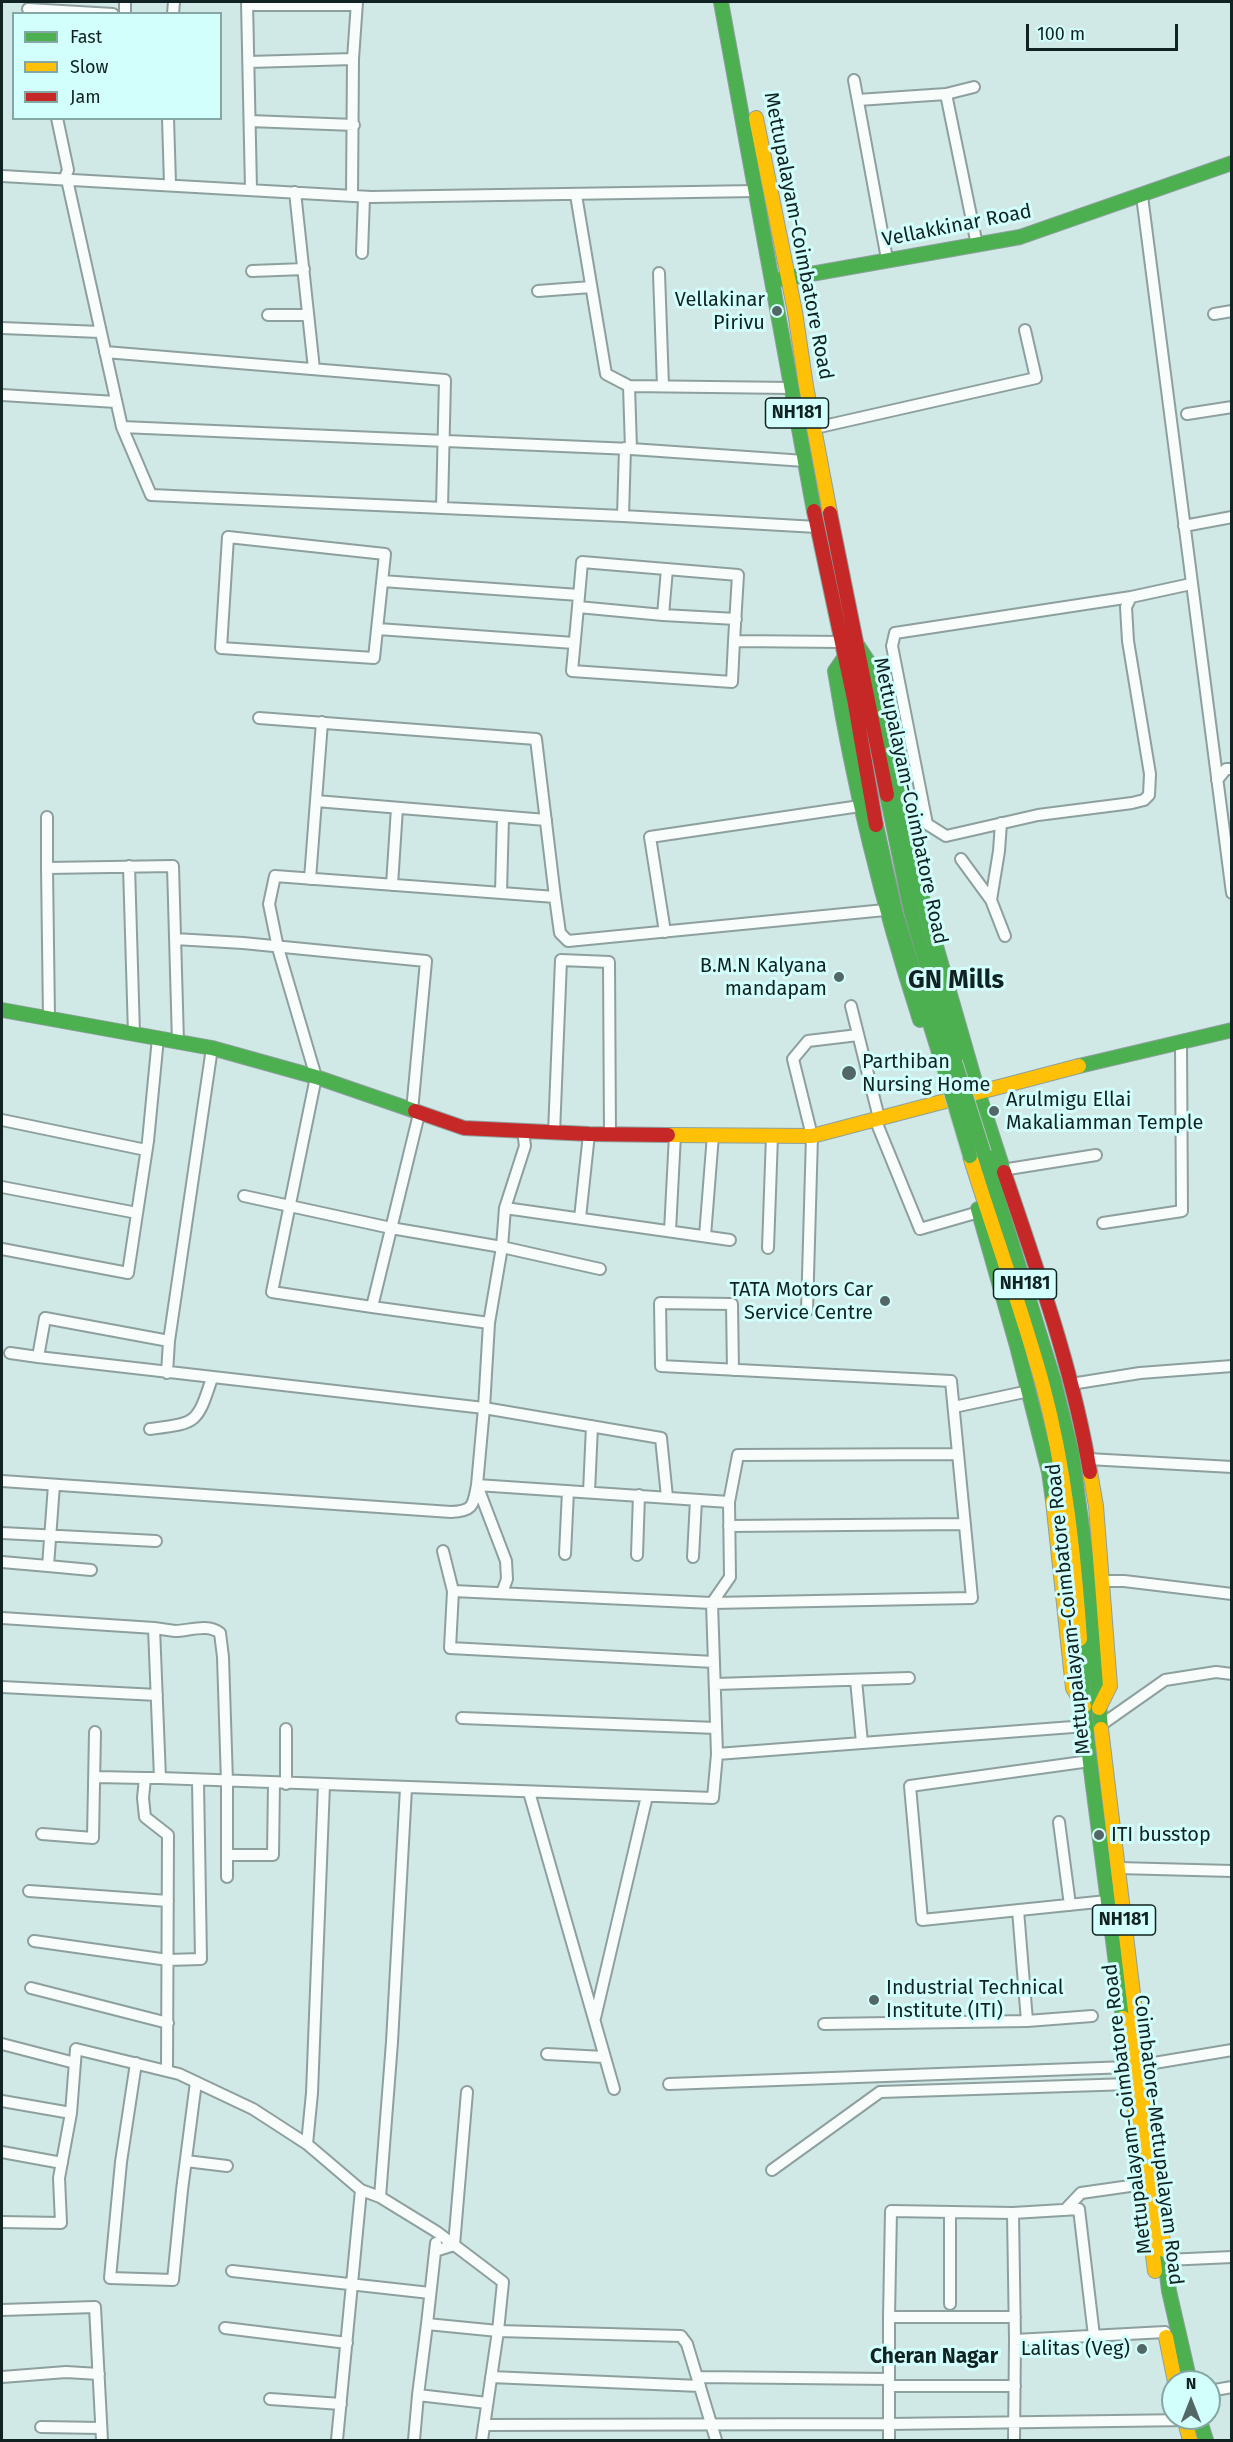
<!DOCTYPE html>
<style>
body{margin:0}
#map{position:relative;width:1233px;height:2442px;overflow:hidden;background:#d0e8e6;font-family:"Fira Sans",sans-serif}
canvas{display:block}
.frame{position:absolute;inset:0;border:3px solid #102221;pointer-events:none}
.legend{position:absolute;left:12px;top:12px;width:210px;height:108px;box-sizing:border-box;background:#d2fffc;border:2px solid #84a7a4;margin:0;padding:8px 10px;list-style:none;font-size:18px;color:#102221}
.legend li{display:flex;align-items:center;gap:12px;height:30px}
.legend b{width:30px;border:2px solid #84a7a4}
.north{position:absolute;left:1161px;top:2370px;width:60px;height:60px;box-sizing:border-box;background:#d2fffc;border:2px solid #84a7a4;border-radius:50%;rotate:0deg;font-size:16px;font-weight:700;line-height:24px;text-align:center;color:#102221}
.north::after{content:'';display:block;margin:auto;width:21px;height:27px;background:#536766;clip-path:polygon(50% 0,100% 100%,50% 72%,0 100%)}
.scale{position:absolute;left:1026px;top:24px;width:152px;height:27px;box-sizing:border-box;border:3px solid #102221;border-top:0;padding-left:8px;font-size:18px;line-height:21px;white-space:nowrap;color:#102221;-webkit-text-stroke:4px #d2fffc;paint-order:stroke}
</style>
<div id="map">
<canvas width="1233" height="2442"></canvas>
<div class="frame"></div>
<ul class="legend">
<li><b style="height:8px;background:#4caf50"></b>Fast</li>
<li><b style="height:8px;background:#ffc107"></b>Slow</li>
<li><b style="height:8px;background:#c62828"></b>Jam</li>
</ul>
<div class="north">N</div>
<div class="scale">100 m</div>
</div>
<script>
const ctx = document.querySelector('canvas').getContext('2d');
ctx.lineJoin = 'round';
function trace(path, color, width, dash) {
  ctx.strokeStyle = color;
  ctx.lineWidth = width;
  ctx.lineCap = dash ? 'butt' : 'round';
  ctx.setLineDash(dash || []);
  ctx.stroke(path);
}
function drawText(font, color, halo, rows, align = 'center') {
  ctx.font = font + ' "Fira Sans",sans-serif';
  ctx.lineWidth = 6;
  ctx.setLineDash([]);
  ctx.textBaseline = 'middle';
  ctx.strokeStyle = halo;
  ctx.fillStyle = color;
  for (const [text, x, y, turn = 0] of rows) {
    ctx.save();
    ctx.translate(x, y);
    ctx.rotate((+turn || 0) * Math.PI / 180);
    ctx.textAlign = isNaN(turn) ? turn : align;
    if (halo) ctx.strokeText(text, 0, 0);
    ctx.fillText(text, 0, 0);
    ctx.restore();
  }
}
const street = new Path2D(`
 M 125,2 L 125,14
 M 247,2 L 251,189
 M 248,5 L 357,5
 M 28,9 L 113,14
 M 173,14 L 174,2
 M 249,62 L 353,59
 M 854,80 L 887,259
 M 946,94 L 974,87
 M 858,100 L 946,94 L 977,245
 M 57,118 L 68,170 L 66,175 L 122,427 L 631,449 L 805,461
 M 168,118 L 170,184
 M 250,121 L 354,125
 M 2,176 L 371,197 L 757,191
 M 295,192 L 314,369
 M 576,195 L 606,374 L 629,386
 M 352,196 L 353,59 L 357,2
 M 1142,196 L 1232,893
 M 362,253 L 364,197
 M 252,271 L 304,269
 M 659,273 L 663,386
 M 538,291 L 591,287
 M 1214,314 L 1232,311
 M 268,315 L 308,315
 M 2,328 L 100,332
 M 105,352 L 445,380 L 442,508
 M 2,395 L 116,402
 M 1187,414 L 1232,407
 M 122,427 L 151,495 L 623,516 L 817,527
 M 815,428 L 1036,378 L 1025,330
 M 631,449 L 629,386 L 792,388
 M 623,516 L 625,448
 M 1184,526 L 1232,517
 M 228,537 L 385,554 L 374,658 L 221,648 Z
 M 667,569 L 663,615 L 578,607 L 582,562 L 738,575 L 734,641 L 841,642
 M 382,581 L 579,595
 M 1131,597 L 895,633 L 892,646 L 927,824 L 946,836 L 1038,815 L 1132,803 L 1144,800 L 1149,795 L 1150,774 L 1128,641 L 1126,607 L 1131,597 L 1191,584
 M 578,607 L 572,671 L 732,682 L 734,641
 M 663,615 L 736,619
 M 378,629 L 574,643
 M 259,718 L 536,739 L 555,897 L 275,876 L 269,904 L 278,948 L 316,1077 L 272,1292 L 372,1307 L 419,1114
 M 1217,780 L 1226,769 L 1232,769
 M 316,801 L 546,820
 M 47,817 L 47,868 L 173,866 L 178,1042
 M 961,859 L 991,900 L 1005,936
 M 129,866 L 134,1034
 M 47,868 L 49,1018
 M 310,879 L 322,722
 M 392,885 L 397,808
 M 501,893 L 503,817
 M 555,897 L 560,933 L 568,941 L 885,910
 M 991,900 L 999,851 L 1001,823
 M 665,932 L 650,837 L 860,806
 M 175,939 L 243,943 L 426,961 L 412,1111
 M 851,1006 L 879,1118
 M 212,1048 L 169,1341 L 45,1318 L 38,1357 L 484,1408 L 477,1485 L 506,1561 L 507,1579 L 502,1593
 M 875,1119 L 920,1229 L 979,1212
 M 2,1120 L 146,1150
 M 554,1133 L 561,960 L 609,962 L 610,1135
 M 1002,1170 L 1096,1155
 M 2,1187 L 137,1213
 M 244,1196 L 391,1228 L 502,1247 L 600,1269
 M 505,1208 L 525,1146 L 523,1131
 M 580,1218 L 589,1134
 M 1103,1223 L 1182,1211 L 1181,1042
 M 670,1231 L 675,1135
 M 705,1236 L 713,1135
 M 768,1248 L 772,1136
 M 2,1249 L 128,1273 L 148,1141 L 158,1038
 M 372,1307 L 489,1323 L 502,1247 L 505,1208 L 730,1240
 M 807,1311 L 812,1136 L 793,1059 L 808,1041 L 858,1035
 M 489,1323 L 484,1408 L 661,1438 L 667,1497
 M 10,1353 L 38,1357
 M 167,1373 L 169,1341
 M 1071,1384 L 1140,1373 L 1232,1366
 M 954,1407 L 1029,1391
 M 150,1429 C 197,1423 197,1424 212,1378
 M 1088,1459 L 1232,1467
 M 2,1481 L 451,1512 C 474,1511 473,1505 477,1485 L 729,1502 L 730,1577 L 712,1603 L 717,1754 L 1086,1726
 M 589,1492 L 592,1426
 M 729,1502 L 738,1455 L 958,1454
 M 729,1526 L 965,1524
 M 2,1533 L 156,1541
 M 443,1551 L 453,1591
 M 565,1554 L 568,1491
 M 637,1555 L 639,1495
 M 693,1557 L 696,1500
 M 2,1562 L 48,1566 L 54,1485
 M 48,1566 L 91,1570
 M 1103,1581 L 1124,1581 L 1232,1594
 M 2,1618 L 154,1628 L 160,1778 L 713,1798 L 717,1754
 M 154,1628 C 161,1629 168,1630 175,1631 C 189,1631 207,1623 220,1633 L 223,1657 L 227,1782 L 227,1877
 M 714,1662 L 450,1648 L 453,1591 L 712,1603 L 972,1598 L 951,1381 C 854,1376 758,1371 661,1366 L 660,1303 L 732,1304 L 733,1370
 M 856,1680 L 862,1743
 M 715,1684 L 909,1678
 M 2,1687 L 157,1695
 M 462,1718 L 716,1728
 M 1101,1725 L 1165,1680 L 1216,1672 L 1232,1674
 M 286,1729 L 286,1784
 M 1090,1761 L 910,1786 L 922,1920 L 1107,1901
 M 95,1777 L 145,1778
 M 160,1778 L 145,1778 L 143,1798 L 145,1817 L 168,1835 L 167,2071
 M 529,1792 L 614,2089
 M 1059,1822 L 1070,1905
 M 42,1834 L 93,1838 L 95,1732
 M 227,1855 L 273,1855 L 274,1783
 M 1118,1868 L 1232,1871
 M 29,1891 L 168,1901
 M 1018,1910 L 1027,2021
 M 34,1941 L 168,1960 L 201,1959 L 198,1781
 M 31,1988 L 168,2023
 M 595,2018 L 647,1796
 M 824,2024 L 1027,2021 L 1092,2016
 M 2,2044 L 75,2063
 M 547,2054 L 604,2057
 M 136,2063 L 121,2162 L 110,2278 L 173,2280 L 182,2190 L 196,2082
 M 1142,2065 L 1232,2050
 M 669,2084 L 1128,2067
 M 2,2101 L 71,2113 L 76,2049 L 179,2074 L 253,2109 L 307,2144 L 361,2190 L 380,2197 L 437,2232 L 503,2282 L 498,2331 L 681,2336 L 687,2344 L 716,2440
 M 307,2144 L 312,2093 L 324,1785
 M 2,2152 L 62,2163
 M 186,2161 L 227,2166
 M 772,2170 L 880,2092 L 1131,2084
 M 380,2197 L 392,2042 L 406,1788
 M 1065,2210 L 1081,2193 L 1144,2184
 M 950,2212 L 950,2304
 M 1013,2213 L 1079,2209 L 1094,2336
 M 2,2222 L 61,2223 L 59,2178 L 71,2113
 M 435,2251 L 454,2245 L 467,2092
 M 1166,2260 L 1232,2257
 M 232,2271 L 430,2293
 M 2,2310 L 95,2307 L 102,2440
 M 889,2317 L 889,2386
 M 1015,2317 L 889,2317 L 891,2211 L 1013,2213 L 1015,2340 L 1165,2332
 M 427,2324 L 436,2243
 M 225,2328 L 347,2343
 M 2,2377 L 66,2372 L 99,2374
 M 491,2377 L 700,2386
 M 697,2377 L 889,2379
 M 1209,2391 L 1232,2387
 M 270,2399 L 341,2404
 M 484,2425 L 889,2424 L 1189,2420
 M 41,2427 L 101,2428
 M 337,2440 L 361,2190
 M 414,2440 L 418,2395
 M 482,2440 L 498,2331 L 427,2324 L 418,2395 L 487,2403
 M 889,2440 L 889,2386 L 1015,2386
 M 1014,2440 L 1015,2340`);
const fast = new Path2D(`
 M 721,2 L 814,511
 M 777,280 L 1020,237 L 1232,163
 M 858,646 L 873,669 L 917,880 L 978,1092 L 1004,1172
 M 844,658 L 835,671 C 854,790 883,905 920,1020
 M 887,795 L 911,911 L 955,1062
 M 876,825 L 895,911 L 943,1065
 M 2,1010 L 212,1048 L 316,1077 L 415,1111
 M 1079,1066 L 1232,1030
 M 984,1153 L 1054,1381 L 1072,1454 L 1089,1579 L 1101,1729
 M 978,1209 L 1017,1346 L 1049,1472 L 1053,1501
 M 1080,1639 L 1087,1739 L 1123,2018
 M 1164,2250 L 1169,2291 L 1190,2382
 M 1199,2418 L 1206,2440`);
const slow = new Path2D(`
 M 756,118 L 795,312 L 806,386 L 830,513
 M 668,1135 L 812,1136 L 1079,1066
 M 970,1156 C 994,1233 1022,1309 1043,1386 C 1065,1468 1074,1554 1080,1639
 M 1090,1472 L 1096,1506 L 1110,1686 L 1099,1708
 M 1053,1501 L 1073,1688 L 1084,1706
 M 1101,1729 L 1164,2250
 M 1123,2018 L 1155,2271
 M 1166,2337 L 1175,2382
 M 1184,2418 L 1190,2440`);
const jam = new Path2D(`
 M 814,511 L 854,699 L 876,825
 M 830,513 L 887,795
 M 415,1111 L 464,1128 L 589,1134 L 668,1135
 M 1004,1172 C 1037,1270 1073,1369 1090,1472`);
trace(street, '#8da09e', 14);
trace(fast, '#8da09e', 16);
trace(slow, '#8da09e', 16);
trace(jam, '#8da09e', 16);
trace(street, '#f8fcfb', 10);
trace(fast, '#4caf50', 14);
trace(slow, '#ffc107', 14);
trace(jam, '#c62828', 14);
const fastBridge = new Path2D(`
 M 955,1062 L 984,1153
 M 943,1065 L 970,1156`);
trace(fastBridge, '#b6c2c1', 16, []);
trace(fastBridge, '#4caf50', 14);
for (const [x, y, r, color] of [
 [777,311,6,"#536766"],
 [839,977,6,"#536766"],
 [849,1073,8,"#536766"],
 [994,1111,6,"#536766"],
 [885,1301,6,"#536766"],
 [1099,1835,6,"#536766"],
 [874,2000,6,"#536766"],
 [1142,2349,6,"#536766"]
]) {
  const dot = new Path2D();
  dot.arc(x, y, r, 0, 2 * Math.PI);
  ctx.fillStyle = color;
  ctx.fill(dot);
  trace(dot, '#d2fffc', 2);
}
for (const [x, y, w] of [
 [797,413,63],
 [1025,1284,63],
 [1124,1920,63]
]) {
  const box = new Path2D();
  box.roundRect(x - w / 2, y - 15, w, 30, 4.5);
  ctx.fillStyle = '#d2fffc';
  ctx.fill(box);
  trace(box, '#102221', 1.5);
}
drawText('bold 18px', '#102221', null, [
 ["NH181",797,413],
 ["NH181",1025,1284],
 ["NH181",1124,1920]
]);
drawText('20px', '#102221', '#d2fffc', [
 ["Vellakkinar Road",957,226,-11],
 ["Mettupalayam-Coimbatore Road",798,236,79],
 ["Mettupalayam-Coimbatore Road",910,801,78],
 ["Mettupalayam-Coimbatore Road",1069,1609,-96],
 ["Mettupalayam-Coimbatore Road",1128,2109,-97],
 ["Coimbatore-Mettupalayam Road",1158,2140,83]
]);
drawText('20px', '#102221', '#d2fffc', [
 ["Vellakinar",765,300],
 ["Pirivu",765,323],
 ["B.M.N Kalyana",827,966],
 ["mandapam",827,989],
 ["Parthiban",862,1062,"left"],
 ["Nursing Home",862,1085,"left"],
 ["Arulmigu Ellai",1006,1100,"left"],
 ["Makaliamman Temple",1006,1123,"left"],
 ["TATA Motors Car",873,1290],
 ["Service Centre",873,1313],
 ["ITI busstop",1111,1835,"left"],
 ["Industrial Technical",886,1988,"left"],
 ["Institute (ITI)",886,2011,"left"],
 ["Lalitas (Veg)",1130,2349]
], 'right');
drawText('bold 21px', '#102221', '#d2fffc', [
 ["Cheran Nagar",934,2357]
]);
drawText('bold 26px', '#102221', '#d2fffc', [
 ["GN Mills",956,981]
]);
</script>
